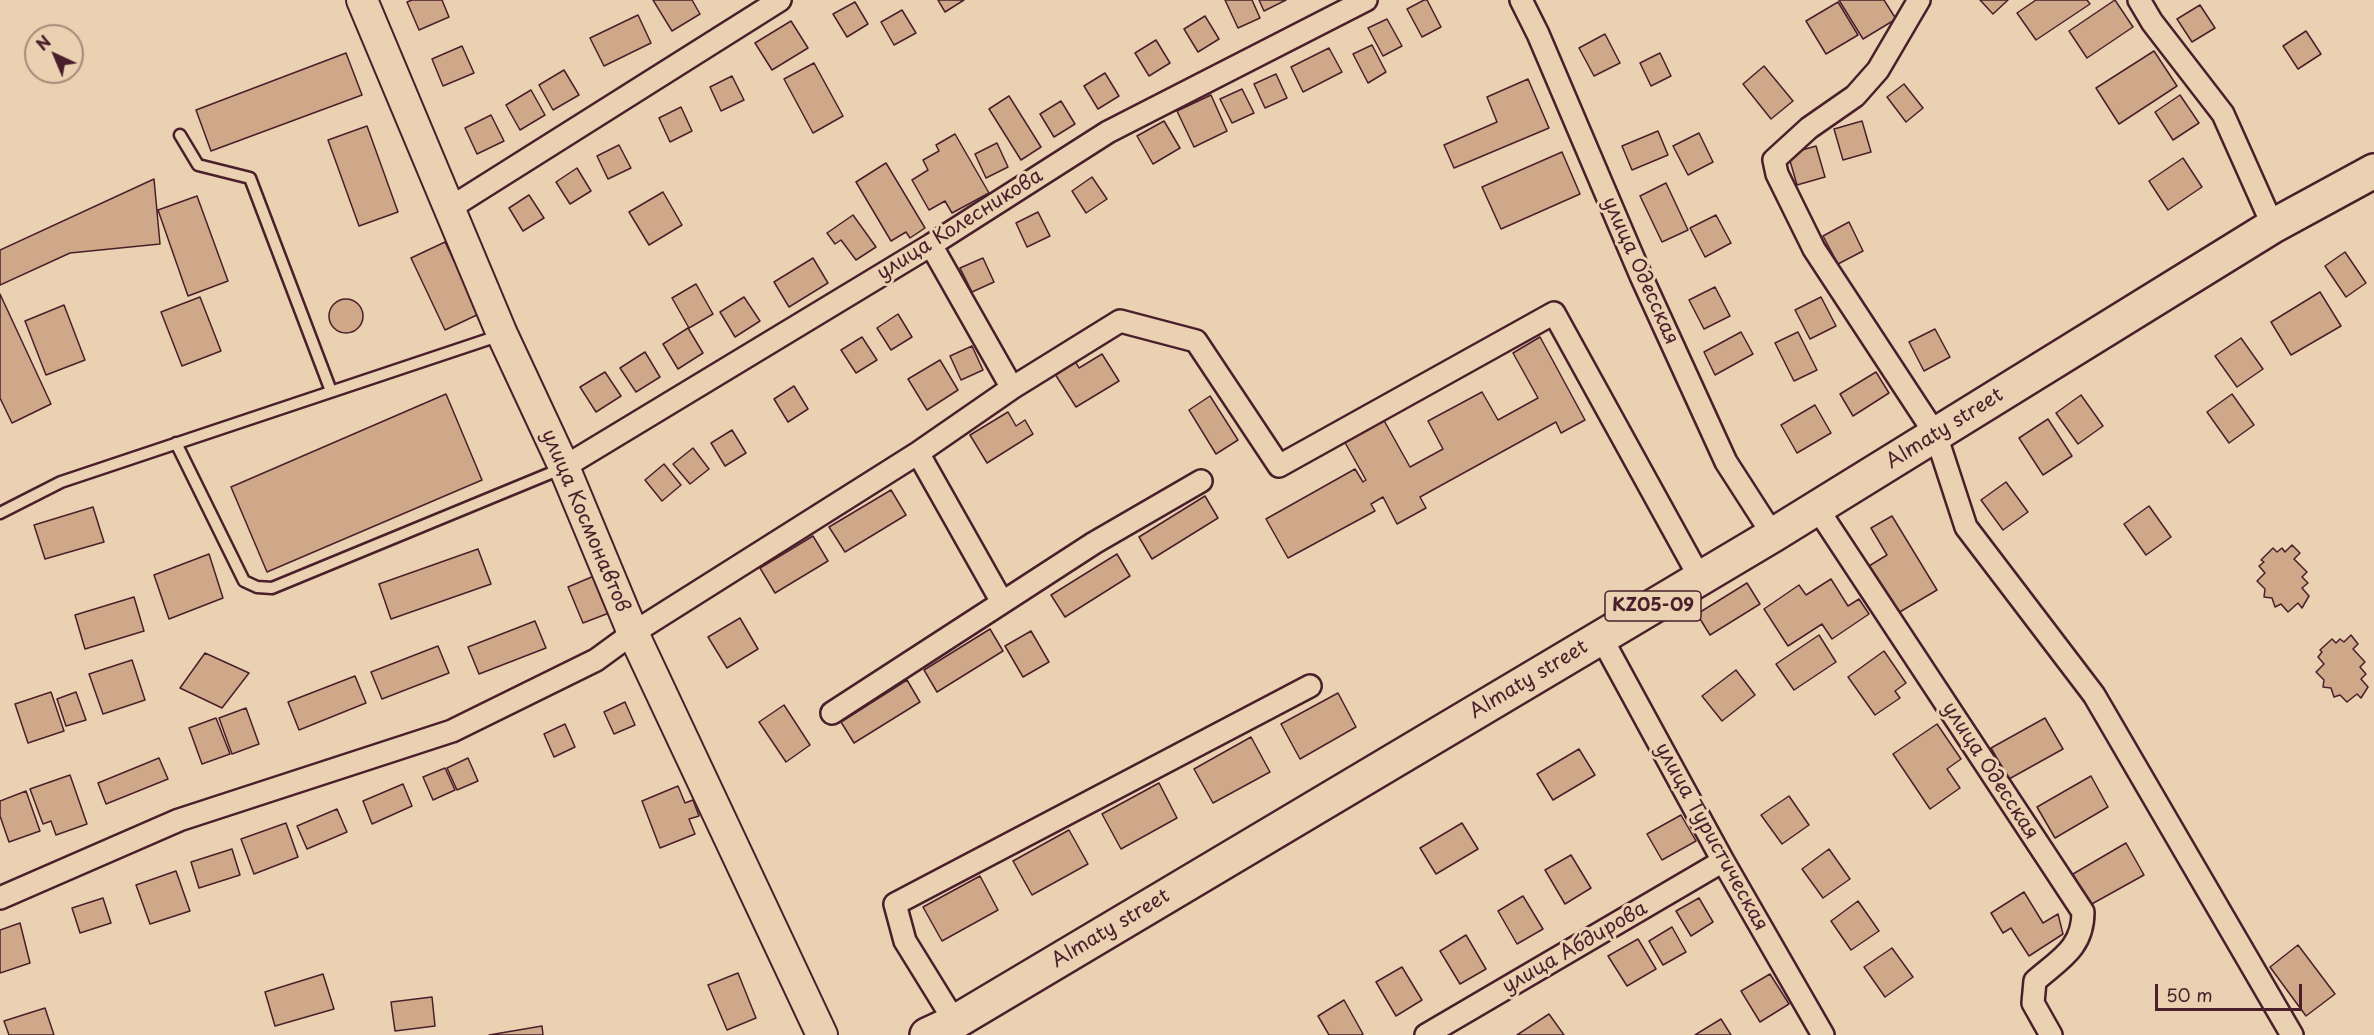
<!DOCTYPE html>
<meta charset="utf-8">
<style>
body{margin:0}
#map{position:relative;width:2374px;height:1035px;overflow:hidden;background:#e9d1b1;font-family:"Playpen Sans",sans-serif}
canvas{display:block}
.north{position:absolute;left:24px;top:24px;width:60px;height:60px;box-sizing:border-box;background:#e9d1b1;border:2px solid #a98a7b;border-radius:50%;rotate:316deg;font-size:16px;font-weight:700;line-height:24px;text-align:center;color:#4a1f2b}
.north::after{content:'';display:block;margin:auto;width:21px;height:27px;background:#4a1f2b;clip-path:polygon(50% 0,100% 100%,50% 72%,0 100%)}
.scale{position:absolute;left:2155px;top:984px;width:147px;height:27px;box-sizing:border-box;border:3px solid #4a1f2b;border-top:0;padding-left:8px;font-size:18px;line-height:21px;white-space:nowrap;color:#4a1f2b;-webkit-text-stroke:4px #e9d1b1;paint-order:stroke}
</style>
<div id="map">
<canvas width="2374" height="1035"></canvas>
<div class="north">N</div>
<div class="scale">50 m</div>
</div>
<script>
const ctx = document.querySelector('canvas').getContext('2d');
ctx.lineJoin = 'round';
function paint(path, color) {
  ctx.fillStyle = color;
  ctx.fill(path, 'evenodd');
}
function trace(path, color, width, dash) {
  ctx.strokeStyle = color;
  ctx.lineWidth = width;
  ctx.lineCap = dash ? 'butt' : 'round';
  ctx.setLineDash(dash || []);
  ctx.stroke(path);
}
function drawText(font, color, halo, rows, align = 'center') {
  ctx.font = font + ' "Playpen Sans",sans-serif';
  ctx.lineWidth = 6;
  ctx.setLineDash([]);
  ctx.textBaseline = 'middle';
  ctx.strokeStyle = halo;
  ctx.fillStyle = color;
  for (const [text, x, y, turn = 0] of rows) {
    ctx.save();
    ctx.translate(x, y);
    ctx.rotate((+turn || 0) * Math.PI / 180);
    ctx.textAlign = isNaN(turn) ? turn : align;
    if (halo) ctx.strokeText(text, 0, 0);
    ctx.fillText(text, 0, 0);
    ctx.restore();
  }
}
const building = new Path2D(`
 M 412,0 L 442,0 L 449,17 L 419,30 L 407,2 Z
 M 653,0 L 692,0 L 700,14 L 672,31 Z
 M 938,0 L 964,0 L 945,12 Z
 M 1225,0 L 1252,0 L 1260,18 L 1238,28 Z
 M 1259,0 L 1286,0 L 1264,11 Z
 M 1424,0 L 1427,0 L 1441,27 L 1422,37 L 1407,9 Z
 M 1839,0 L 1884,0 L 1896,19 L 1863,39 Z
 M 1980,0 L 2008,0 L 1993,14 Z
 M 2036,0 L 2087,0 L 2090,4 L 2036,40 L 2017,13 Z
 M 2115,0 L 2133,27 L 2087,58 L 2069,31 Z
 M 855,2 L 868,24 L 847,37 L 833,14 Z
 M 1838,2 L 1858,35 L 1826,54 L 1806,21 Z
 M 2200,5 L 2215,28 L 2192,42 L 2177,19 Z
 M 902,10 L 916,33 L 894,45 L 881,22 Z
 M 638,15 L 651,43 L 604,66 L 590,38 Z
 M 1205,16 L 1219,39 L 1198,52 L 1184,29 Z
 M 1387,19 L 1402,46 L 1383,56 L 1368,28 Z
 M 791,21 L 808,48 L 772,70 L 755,43 Z
 M 2306,31 L 2321,54 L 2298,69 L 2283,46 Z
 M 1605,34 L 1620,63 L 1594,76 L 1579,48 Z
 M 1156,40 L 1170,63 L 1149,76 L 1135,53 Z
 M 1372,45 L 1386,72 L 1368,83 L 1353,54 Z
 M 462,46 L 474,73 L 443,86 L 432,59 Z
 M 1329,48 L 1342,72 L 1303,92 L 1291,67 Z
 M 2154,51 L 2177,86 L 2119,124 L 2096,88 Z
 M 346,53 L 362,95 L 211,151 L 196,110 Z
 M 1660,53 L 1671,76 L 1651,86 L 1640,63 Z
 M 814,63 L 843,116 L 813,133 L 784,79 Z
 M 1764,66 L 1793,101 L 1771,119 L 1743,84 Z
 M 564,70 L 579,95 L 553,110 L 539,85 Z
 M 1105,73 L 1119,96 L 1098,109 L 1084,86 Z
 M 1276,74 L 1287,98 L 1265,108 L 1254,84 Z
 M 732,76 L 744,100 L 721,111 L 710,87 Z
 M 1528,79 L 1549,128 L 1454,168 L 1444,145 L 1497,122 L 1487,97 Z
 M 1904,84 L 1923,108 L 1906,122 L 1887,97 Z
 M 1242,89 L 1254,113 L 1232,123 L 1220,99 Z
 M 531,90 L 545,115 L 520,130 L 506,105 Z
 M 1211,95 L 1227,131 L 1194,147 L 1177,111 Z
 M 2180,95 L 2199,123 L 2173,140 L 2155,112 Z
 M 1009,96 L 1041,147 L 1021,160 L 989,109 Z
 M 1061,101 L 1075,124 L 1054,137 L 1040,114 Z
 M 681,107 L 692,131 L 670,142 L 659,118 Z
 M 491,115 L 504,141 L 477,154 L 465,128 Z
 M 1164,121 L 1180,148 L 1153,164 L 1137,136 Z
 M 1862,121 L 1871,152 L 1843,160 L 1834,129 Z
 M 367,126 L 398,212 L 359,226 L 328,140 Z
 M 1658,131 L 1668,155 L 1632,170 L 1622,146 Z
 M 1699,133 L 1713,162 L 1688,175 L 1673,146 Z
 M 955,134 L 989,193 L 952,213 L 945,201 L 929,210 L 912,180 L 928,170 L 923,160 L 939,151 L 936,145 Z
 M 997,143 L 1008,167 L 986,178 L 975,154 Z
 M 619,145 L 631,168 L 608,179 L 597,156 Z
 M 1816,146 L 1825,177 L 1797,185 L 1788,154 Z
 M 1562,152 L 1580,194 L 1501,229 L 1482,187 Z
 M 2183,158 L 2202,187 L 2168,210 L 2149,181 Z
 M 886,163 L 925,228 L 910,238 L 906,232 L 891,241 L 856,182 Z
 M 577,168 L 591,191 L 570,204 L 556,182 Z
 M 1092,177 L 1107,199 L 1086,213 L 1072,191 Z
 M 154,179 L 160,244 L 70,253 L 0,285 L 0,250 Z
 M 1666,183 L 1688,230 L 1662,242 L 1640,196 Z
 M 663,192 L 682,225 L 649,245 L 629,212 Z
 M 529,195 L 544,218 L 523,231 L 509,208 Z
 M 197,196 L 228,281 L 188,296 L 158,210 Z
 M 1038,212 L 1050,236 L 1027,247 L 1016,223 Z
 M 853,215 L 876,247 L 856,260 L 841,240 L 835,244 L 827,233 Z
 M 1716,215 L 1731,243 L 1705,257 L 1690,228 Z
 M 1849,222 L 1863,251 L 1838,264 L 1823,236 Z
 M 445,242 L 479,314 L 445,330 L 411,258 Z
 M 2345,252 L 2366,283 L 2346,297 L 2325,266 Z
 M 813,258 L 828,283 L 789,307 L 774,282 Z
 M 983,258 L 994,282 L 972,292 L 960,268 Z
 M 696,284 L 713,314 L 689,328 L 672,298 Z
 M 1715,287 L 1730,316 L 1704,329 L 1689,300 Z
 M 2320,292 L 2341,326 L 2291,355 L 2271,322 Z
 M 0,294 L 51,404 L 12,423 L 0,398 Z
 M 200,297 L 221,351 L 182,366 L 161,312 Z
 M 744,297 L 760,321 L 735,337 L 720,312 Z
 M 1821,297 L 1836,326 L 1810,339 L 1795,310 Z
 M329 316a17 17 0 1 1 34 0a17 17 0 1 1-34 0Z
 M 64,305 L 85,360 L 46,375 L 25,321 Z
 M 898,314 L 912,337 L 891,350 L 877,328 Z
 M 688,328 L 703,353 L 678,369 L 663,344 Z
 M 1935,329 L 1950,357 L 1924,371 L 1909,342 Z
 M 1741,332 L 1753,354 L 1715,375 L 1704,352 Z
 M 1798,332 L 1817,370 L 1794,381 L 1775,343 Z
 M 862,337 L 877,360 L 856,373 L 841,350 Z
 M 1540,337 L 1585,420 L 1561,433 L 1556,422 L 1420,497 L 1426,508 L 1397,524 L 1383,497 L 1371,504 L 1375,511 L 1288,558 L 1266,519 L 1355,469 L 1363,482 L 1366,480 L 1343,439 L 1382,417 L 1410,467 L 1443,449 L 1428,421 L 1482,392 L 1498,420 L 1538,398 L 1513,353 Z
 M 2241,338 L 2263,369 L 2237,387 L 2215,356 Z
 M 972,346 L 983,370 L 961,380 L 950,356 Z
 M 645,352 L 660,377 L 636,392 L 620,368 Z
 M 1102,354 L 1119,381 L 1076,407 L 1055,374 L 1075,361 L 1079,368 Z
 M 940,360 L 958,390 L 927,410 L 908,379 Z
 M 605,372 L 621,396 L 596,412 L 580,387 Z
 M 1876,372 L 1889,393 L 1853,416 L 1840,394 Z
 M 794,386 L 808,409 L 788,422 L 774,399 Z
 M 446,394 L 482,480 L 267,572 L 231,487 Z
 M 2232,394 L 2254,425 L 2229,443 L 2207,412 Z
 M 2081,395 L 2103,426 L 2078,444 L 2056,413 Z
 M 1210,396 L 1238,440 L 1216,454 L 1189,410 Z
 M 1815,405 L 1831,433 L 1797,453 L 1781,425 Z
 M 1008,412 L 1016,426 L 1025,420 L 1033,434 L 987,463 L 970,435 Z
 M 2048,419 L 2072,456 L 2043,475 L 2019,438 Z
 M 732,430 L 746,453 L 725,466 L 711,443 Z
 M 693,448 L 709,469 L 690,484 L 673,464 Z
 M 664,464 L 681,485 L 662,501 L 645,480 Z
 M 2006,482 L 2028,512 L 2003,530 L 1981,500 Z
 M 891,490 L 906,515 L 845,552 L 829,527 Z
 M 1205,496 L 1218,518 L 1152,559 L 1139,537 Z
 M 2149,506 L 2171,537 L 2146,555 L 2124,524 Z
 M 93,507 L 104,542 L 45,559 L 34,525 Z
 M 1892,516 L 1937,590 L 1898,613 L 1869,566 L 1887,555 L 1871,528 Z
 M 813,536 L 828,561 L 775,593 L 760,568 Z
 M 2292,545 L 2300,553 L 2294,559 L 2307,572 L 2302,577 L 2308,583 L 2302,588 L 2309,596 L 2302,608 L 2298,603 L 2288,612 L 2281,604 L 2275,607 L 2272,598 L 2264,597 L 2265,589 L 2257,581 L 2265,573 L 2259,566 L 2264,562 L 2261,560 L 2273,548 L 2277,552 L 2282,548 L 2285,552 Z
 M 478,549 L 491,584 L 391,619 L 379,584 Z
 M 209,554 L 223,598 L 169,619 L 154,575 Z
 M 1117,554 L 1130,576 L 1065,617 L 1051,595 Z
 M 594,576 L 609,613 L 583,623 L 568,587 Z
 M 1831,579 L 1848,606 L 1859,599 L 1869,614 L 1832,639 L 1822,624 L 1788,646 L 1764,609 L 1799,585 L 1806,595 Z
 M 1747,583 L 1760,604 L 1710,635 L 1697,614 Z
 M 134,597 L 144,631 L 85,649 L 75,615 Z
 M 740,618 L 758,649 L 727,668 L 708,637 Z
 M 535,621 L 546,648 L 479,674 L 468,647 Z
 M 990,629 L 1003,651 L 937,692 L 924,670 Z
 M 1031,631 L 1049,662 L 1023,677 L 1005,646 Z
 M 1819,635 L 1836,662 L 1794,690 L 1776,664 Z
 M 2351,635 L 2358,644 L 2353,649 L 2365,662 L 2360,667 L 2366,674 L 2361,679 L 2368,687 L 2361,698 L 2357,694 L 2347,702 L 2340,695 L 2334,697 L 2331,688 L 2323,687 L 2324,680 L 2316,672 L 2324,664 L 2318,657 L 2322,652 L 2320,650 L 2332,639 L 2336,643 L 2340,639 L 2344,642 Z
 M 438,646 L 449,673 L 382,699 L 371,672 Z
 M 1884,651 L 1906,683 L 1895,691 L 1900,698 L 1875,715 L 1848,677 Z
 M 205,653 L 249,673 L 222,708 L 180,688 Z
 M 132,660 L 145,700 L 103,714 L 89,674 Z
 M 1736,670 L 1755,695 L 1722,721 L 1702,696 Z
 M 355,676 L 366,703 L 299,730 L 288,702 Z
 M 907,680 L 920,702 L 854,743 L 841,722 Z
 M 51,692 L 64,731 L 28,743 L 15,704 Z
 M 76,692 L 86,720 L 66,726 L 57,699 Z
 M 1338,693 L 1356,727 L 1300,759 L 1281,724 Z
 M 625,702 L 635,725 L 614,734 L 604,712 Z
 M 784,705 L 810,745 L 786,762 L 759,722 Z
 M 246,708 L 259,744 L 232,754 L 219,718 Z
 M 216,718 L 230,754 L 202,764 L 189,728 Z
 M 2045,718 L 2063,749 L 2009,779 L 1991,748 Z
 M 565,724 L 575,747 L 554,757 L 544,734 Z
 M 1937,724 L 1961,759 L 1947,769 L 1960,788 L 1930,809 L 1893,754 Z
 M 1251,737 L 1270,772 L 1213,803 L 1194,769 Z
 M 1579,749 L 1595,775 L 1553,800 L 1537,774 Z
 M 159,758 L 168,779 L 106,804 L 98,783 Z
 M 468,758 L 478,781 L 457,790 L 447,768 Z
 M 445,768 L 455,790 L 433,800 L 423,777 Z
 M 70,775 L 87,824 L 56,835 L 51,821 L 43,824 L 30,789 Z
 M 2091,776 L 2108,807 L 2055,838 L 2037,807 Z
 M 1159,783 L 1177,818 L 1121,849 L 1102,814 Z
 M 403,784 L 412,806 L 372,824 L 363,801 Z
 M 678,786 L 685,803 L 693,800 L 699,816 L 689,819 L 695,834 L 660,848 L 642,801 Z
 M 26,791 L 40,831 L 9,842 L 0,816 L 0,801 Z
 M 1789,796 L 1809,825 L 1782,844 L 1761,815 Z
 M 337,809 L 347,832 L 307,849 L 297,826 Z
 M 1681,815 L 1696,841 L 1662,860 L 1647,834 Z
 M 286,823 L 298,857 L 254,874 L 241,839 Z
 M 1462,823 L 1478,849 L 1436,874 L 1420,848 Z
 M 1069,830 L 1088,864 L 1032,895 L 1013,861 Z
 M 2126,843 L 2144,875 L 2090,905 L 2073,874 Z
 M 232,849 L 240,875 L 199,888 L 191,862 Z
 M 1829,849 L 1850,879 L 1823,898 L 1802,869 Z
 M 1571,855 L 1591,888 L 1565,904 L 1545,870 Z
 M 176,871 L 190,911 L 150,924 L 136,885 Z
 M 980,876 L 998,910 L 942,941 L 923,907 Z
 M 2024,892 L 2043,923 L 2058,914 L 2063,934 L 2029,956 L 2011,928 L 2003,933 L 1991,913 Z
 M 1523,896 L 1543,929 L 1517,944 L 1498,911 Z
 M 103,898 L 111,923 L 80,933 L 72,908 Z
 M 1699,898 L 1713,922 L 1691,936 L 1676,911 Z
 M 1858,901 L 1879,931 L 1851,950 L 1831,921 Z
 M 20,923 L 30,963 L 0,973 L 0,930 Z
 M 1672,927 L 1686,952 L 1663,965 L 1649,941 Z
 M 1466,935 L 1486,969 L 1460,984 L 1440,951 Z
 M 1638,939 L 1656,969 L 1627,986 L 1608,956 Z
 M 2298,945 L 2335,994 L 2306,1016 L 2270,967 Z
 M 1892,948 L 1913,977 L 1885,997 L 1864,967 Z
 M 1402,967 L 1422,1000 L 1396,1016 L 1376,982 Z
 M 738,973 L 756,1018 L 727,1030 L 708,985 Z
 M 323,974 L 334,1009 L 275,1026 L 265,992 Z
 M 1770,974 L 1789,1004 L 1760,1022 L 1741,991 Z
 M 432,997 L 435,1026 L 395,1031 L 391,1002 Z
 M 1344,1000 L 1363,1034 L 1361,1035 L 1329,1035 L 1318,1016 Z
 M 45,1008 L 54,1035 L 9,1035 L 4,1021 Z
 M 1549,1014 L 1564,1035 L 1517,1035 Z
 M 1721,1019 L 1731,1035 L 1695,1035 Z
 M 542,1026 L 543,1035 L 489,1035 Z`);
paint(building, '#cfa889');
trace(building, '#4a1f2b', 1.5);
const service = new Path2D(`
 M 180,135 L 198,165 L 250,178 L 331,391
 M 176,443 L 244,581 L 257,587 L 272,588 L 563,468
 M 0,513 L 61,482 L 501,335`);
const minor = new Path2D(`
 M 1521,0 L 1538,34 L 1641,276 L 1726,462 L 1773,535
 M 1919,0 L 1878,70 L 1855,96 L 1809,128 L 1774,160 L 1777,174 L 1814,249 L 1936,435 L 1966,527 L 2094,695 L 2292,1035
 M 2139,0 L 2152,22 L 2223,114 L 2273,226
 M 450,208 L 780,0
 M 931,245 L 1012,388
 M 918,453 L 1002,602
 M 564,467 L 931,245 L 1108,132 L 1366,0
 M 1817,508 L 2083,912 C 2083,948 2060,959 2035,981 L 2033,1003 L 2051,1035
 M 1601,637 L 1723,861 L 1823,1035
 M 832,713 L 1094,543 L 1201,481
 M 0,898 L 179,820 L 452,731 L 596,660 L 633,633 L 918,453 L 1012,388 L 1120,321 L 1196,341 L 1279,466 L 1554,313 L 1700,578
 M 955,1022 L 905,941 L 895,904 L 1310,686
 M 1426,1035 L 1723,861`);
const secondary = new Path2D(`
 M 362,0 L 502,334 L 564,467 L 633,633 L 822,1035`);
const primary = new Path2D(`
 M 927,1035 L 955,1022 L 1773,535 L 2273,226 L 2374,171`);
trace(service, '#4a1f2b', 15);
trace(minor, '#4a1f2b', 26);
trace(secondary, '#4a1f2b', 34);
trace(primary, '#4a1f2b', 38);
trace(service, '#e9d1b1', 10);
trace(minor, '#e9d1b1', 21);
trace(secondary, '#e9d1b1', 30);
trace(primary, '#e9d1b1', 33);
for (const [x, y, w] of [
 [1653,606,96]
]) {
  const box = new Path2D();
  box.roundRect(x - w / 2, y - 15, w, 30, 4.5);
  ctx.fillStyle = '#e9d1b1';
  ctx.fill(box);
  trace(box, '#4a1f2b', 1.5);
}
drawText('bold 18px', '#4a1f2b', null, [
 ["KZ05-09",1653,606]
]);
drawText('20px', '#4a1f2b', '#e9d1b1', [
 ["улица Колесникова",960,225,-32],
 ["улица Одесская",1640,271,66],
 ["Almaty street",1945,429,-32],
 ["улица Космонавтов",585,521,67],
 ["Almaty street",1529,680,-31],
 ["улица Одесская",1990,771,57],
 ["улица Туристическая",1711,837,61],
 ["Almaty street",1111,929,-31],
 ["улица Абдирова",1575,948,-30]
]);
</script>
